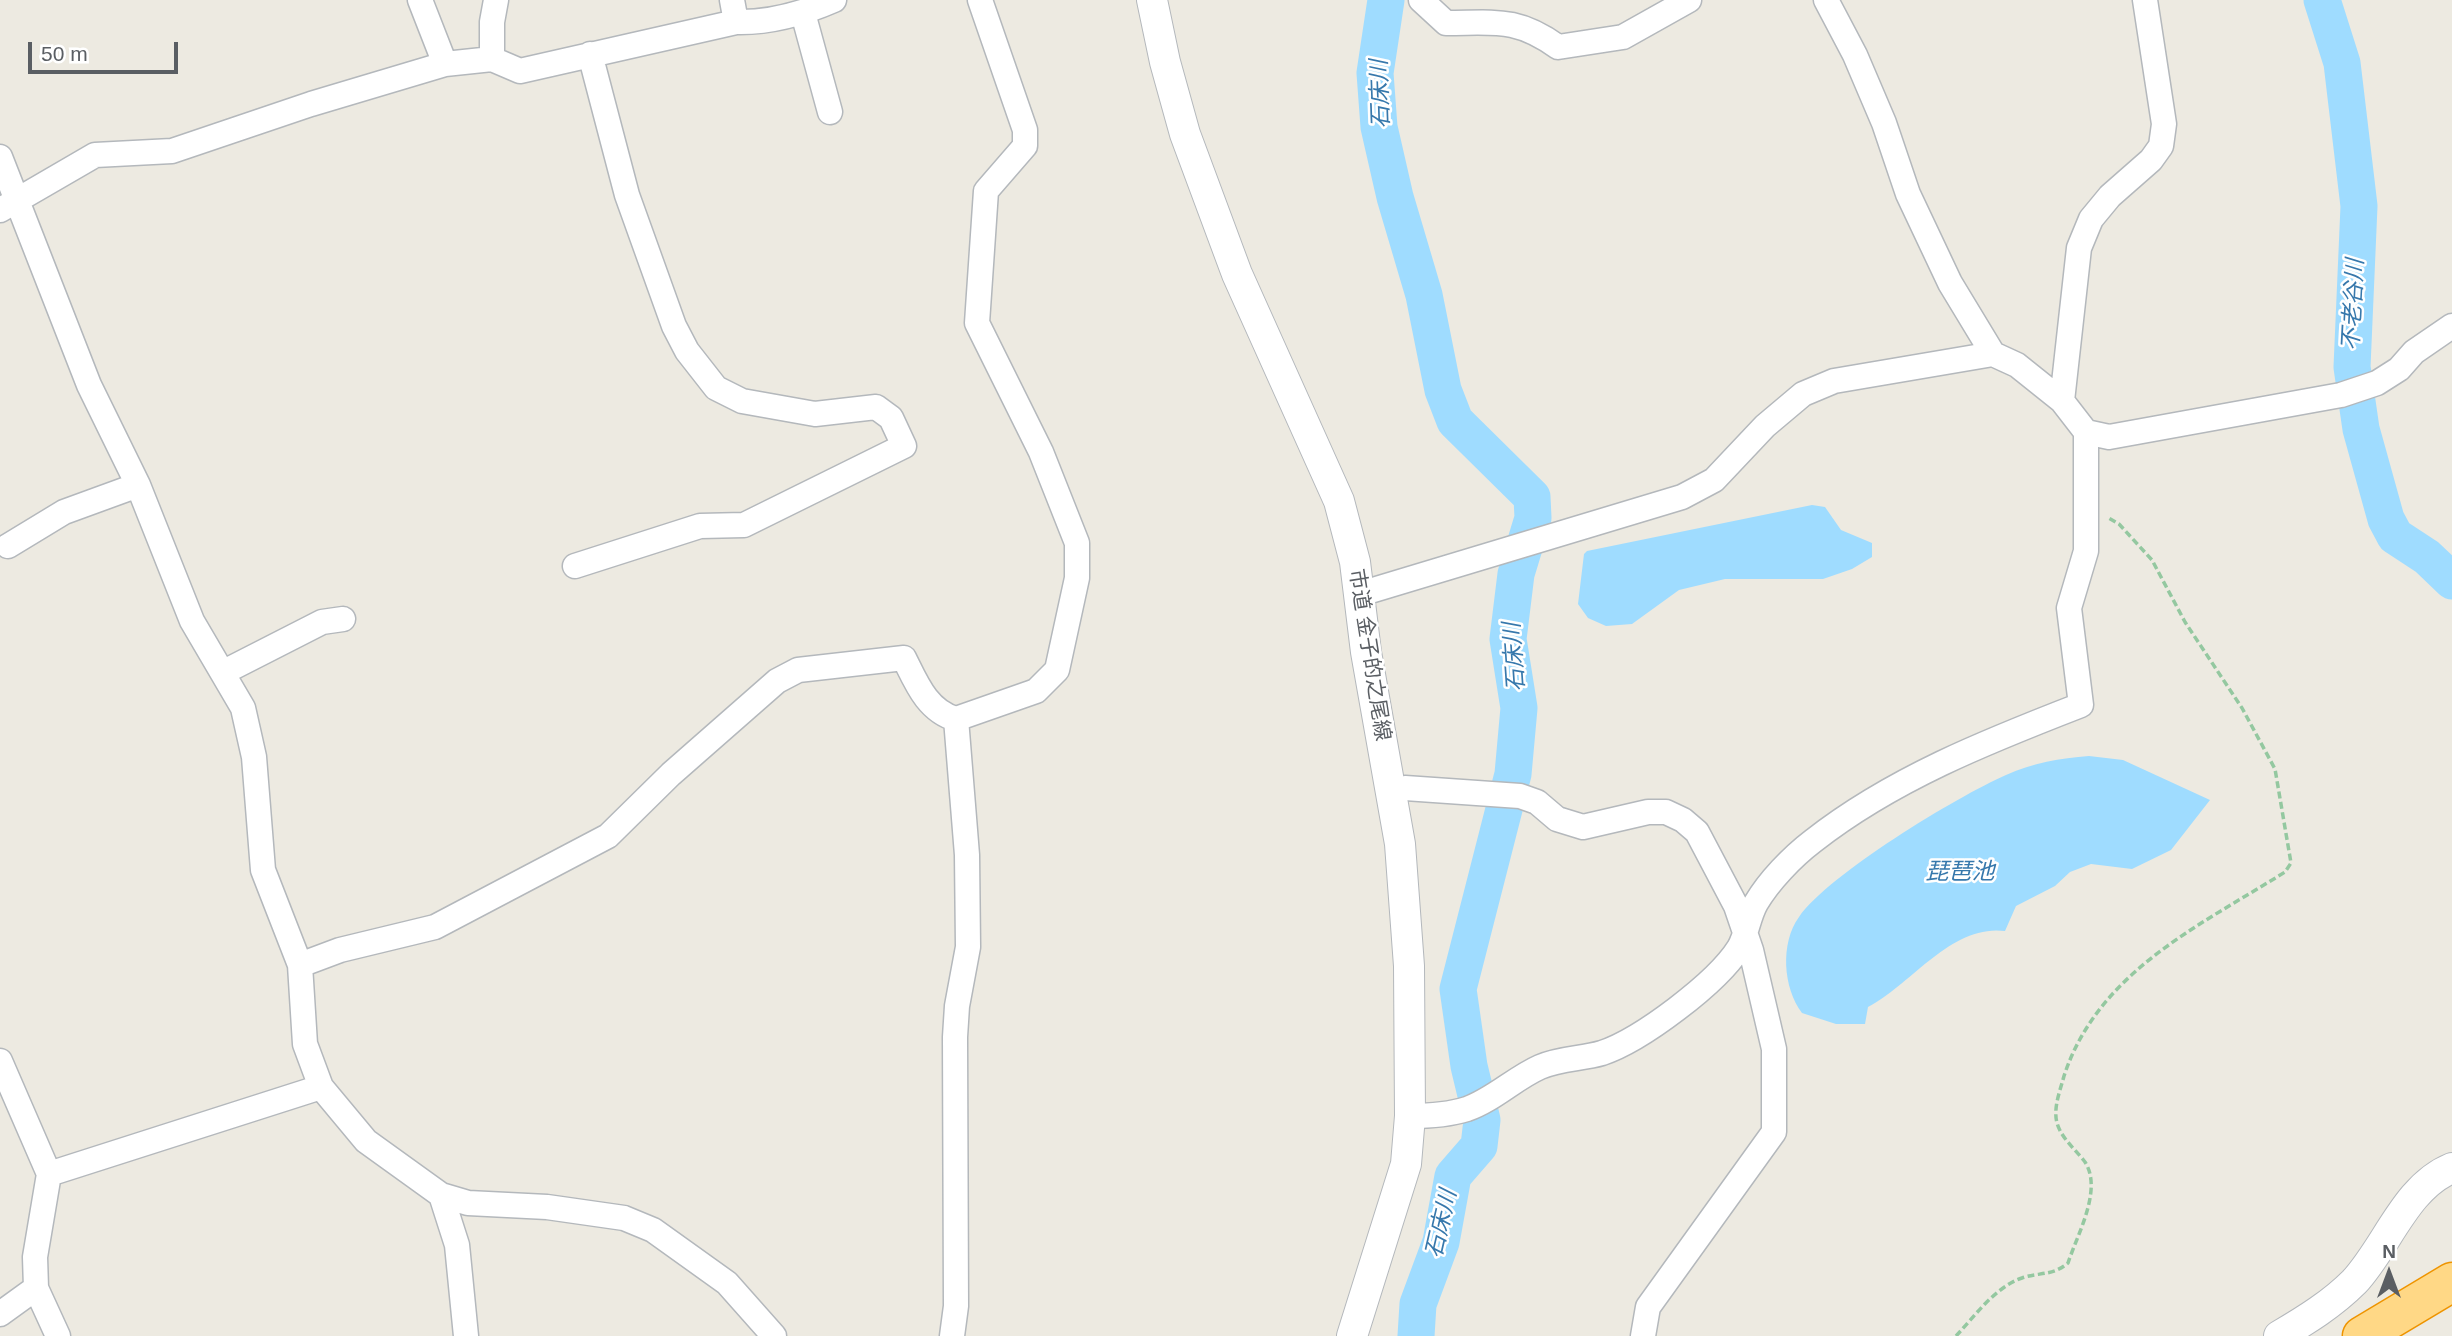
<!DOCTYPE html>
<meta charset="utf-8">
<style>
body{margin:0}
#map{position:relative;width:2452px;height:1336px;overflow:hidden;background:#edeae1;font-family:Helvetica,sans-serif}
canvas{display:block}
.north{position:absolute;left:2354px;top:1238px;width:70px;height:70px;-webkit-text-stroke:5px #fff;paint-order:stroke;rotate:0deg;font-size:19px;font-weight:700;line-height:28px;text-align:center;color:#5a5e63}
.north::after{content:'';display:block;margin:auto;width:24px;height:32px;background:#5a5e63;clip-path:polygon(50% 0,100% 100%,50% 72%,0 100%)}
.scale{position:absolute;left:28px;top:42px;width:150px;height:32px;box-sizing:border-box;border:4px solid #5a5e63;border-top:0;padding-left:9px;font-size:21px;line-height:24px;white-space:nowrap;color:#5a5e63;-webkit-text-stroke:5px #fff;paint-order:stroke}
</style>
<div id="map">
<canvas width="2452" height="1336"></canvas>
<div class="north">N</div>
<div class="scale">50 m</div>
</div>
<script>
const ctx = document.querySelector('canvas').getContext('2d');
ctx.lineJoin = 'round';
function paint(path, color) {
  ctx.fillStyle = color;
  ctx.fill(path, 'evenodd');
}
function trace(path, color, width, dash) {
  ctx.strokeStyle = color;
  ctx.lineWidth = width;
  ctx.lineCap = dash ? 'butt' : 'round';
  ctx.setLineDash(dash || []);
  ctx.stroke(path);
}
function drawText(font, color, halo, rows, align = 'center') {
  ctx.font = font + ' Helvetica,"Noto Sans JP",sans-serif';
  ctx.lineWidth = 5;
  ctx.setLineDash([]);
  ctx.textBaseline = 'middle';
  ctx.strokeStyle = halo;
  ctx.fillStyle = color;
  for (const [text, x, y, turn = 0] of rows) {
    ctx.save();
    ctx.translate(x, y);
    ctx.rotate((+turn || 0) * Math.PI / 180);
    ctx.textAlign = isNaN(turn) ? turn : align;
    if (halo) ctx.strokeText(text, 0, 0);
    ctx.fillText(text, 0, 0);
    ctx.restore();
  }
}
paint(new Path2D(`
 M 1812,505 L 1825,507 L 1841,530 L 1872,543 L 1872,557 L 1852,569 L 1823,579 L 1725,579 L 1679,590 L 1632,624 L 1606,626 L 1588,618 L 1578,604 L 1584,554 L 1587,551 Z
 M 2089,756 L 2123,760 L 2210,800 L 2171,850 L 2132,869 L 2091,864 L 2070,872 L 2055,886 L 2016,906 L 2005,931 C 1951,924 1911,985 1868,1007 L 1865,1024 L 1836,1024 L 1802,1013 C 1783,988 1780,943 1799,917 C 1829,874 1956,797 2006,775 C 2033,763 2060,758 2089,756 Z`), '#9fdcff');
trace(new Path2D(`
 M 1386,0 L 1375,73 L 1379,127 L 1395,197 L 1424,295 L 1443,390 L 1455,421 L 1532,497 L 1533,518 L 1516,574 L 1508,639 L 1519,708 L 1513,774 L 1458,989 L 1469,1066 L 1482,1120 L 1479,1146 L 1453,1176 L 1441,1242 L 1418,1304 L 1416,1336
 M 2322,0 L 2342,63 L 2359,206 L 2352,367 L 2361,429 L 2386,519 L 2395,536 L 2427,557 L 2452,581`), '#9fdcff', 37);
const minor = new Path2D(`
 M 420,0 L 445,64
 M 732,0 L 736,22
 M 1421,0 L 1446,23 C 1495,23 1516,17 1558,47 L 1623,37 L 1689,0
 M 1826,0 L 1855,55 L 1884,123 L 1908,194 L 1950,283 L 1993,354
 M 803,13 L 830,112
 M 492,59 L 492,22 L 496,0
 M 0,157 L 89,385 L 138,485 L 192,621 L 243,708 L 254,757 L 263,870 L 300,965 L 305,1044 L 321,1087 L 366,1141 L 441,1195 L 468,1203 L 547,1207 L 624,1218 L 653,1230 L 727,1283 L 774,1336
 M 0,210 L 95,155 L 172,151 L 311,104 L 445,64 L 492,59 L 520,71 L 736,22 C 771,23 802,14 834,0
 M 2062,401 L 2079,248 L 2091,219 L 2110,196 L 2151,160 L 2161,146 L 2164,124 L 2145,0
 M 8,546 L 64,512 L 138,485
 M 575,566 L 700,526 L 744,525 L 904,446 L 891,418 L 876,407 L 815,414 L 742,401 L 716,388 L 687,351 L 674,326 L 627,195 L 590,54
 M 1360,594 L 1682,497 L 1714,480 L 1765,426 L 1803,394 L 1834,381 L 1993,354 L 2017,365 L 2062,401 L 2086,432 L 2109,437 L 2341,395 L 2377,383 L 2399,369 L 2414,352 L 2452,326
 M 224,672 L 322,622 L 343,619
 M 1405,788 L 1520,796 L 1537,802 L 1557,819 L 1583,827 L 1648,812 L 1666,812 L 1683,820 L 1697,832 L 1736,906 L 1751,950 L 1774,1049 L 1774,1132 L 1648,1307 L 1643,1336
 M 300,965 L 340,950 L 435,927 L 608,836 L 671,774 L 777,681 L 798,670 L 904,658 C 916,682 927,711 956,719 L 1036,691 L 1057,670 L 1077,578 L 1077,543 L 1041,452 L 977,323 L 986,191 L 1025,146 L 1025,130 L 980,0
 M 0,1061 L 49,1174 L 35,1257 L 36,1288 L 58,1336
 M 1410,1116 C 1430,1116 1448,1115 1467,1109 C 1493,1100 1515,1078 1540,1067 C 1560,1058 1582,1059 1602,1053 C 1641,1040 1717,983 1739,948 C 1747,934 1748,917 1756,903 C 1769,881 1792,857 1813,841 C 1892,779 1988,741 2081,705 L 2069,608 L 2086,551 L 2086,432
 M 49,1174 L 321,1087
 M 441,1195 L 457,1245 L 466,1336
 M 0,1314 L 36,1288
 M 952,1336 L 956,1306 L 955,1037 L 957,1006 L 968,947 L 967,855 L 956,719`);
const tertiary = new Path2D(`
 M 1152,0 L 1165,62 L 1185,134 L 1237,274 L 1339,501 L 1355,562 L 1366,652 L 1400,844 L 1409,966 L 1410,1116 L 1406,1164 L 1352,1336
 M 2279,1336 C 2306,1320 2332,1304 2354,1282 C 2387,1247 2405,1187 2452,1168`);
const motorway = new Path2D(`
 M 2362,1336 L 2452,1282`);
trace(minor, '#b4b8bc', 27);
trace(tertiary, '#b4b8bc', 32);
trace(motorway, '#ee9400', 41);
trace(new Path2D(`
 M 1956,1336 C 1975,1316 1995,1287 2022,1278 C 2039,1272 2053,1276 2068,1263 C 2077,1235 2103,1190 2085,1162 C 2076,1150 2061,1138 2057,1123 C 2053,1108 2060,1091 2064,1076 C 2098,972 2199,926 2285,872 L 2291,863 L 2275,769 L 2242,708 L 2185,622 L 2152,560 L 2119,524 L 2107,517`), '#94c8a0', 3.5, [7, 3.5]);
trace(minor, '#fff', 24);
trace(tertiary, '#fff', 30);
trace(motorway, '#ffd886', 38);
drawText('21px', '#5a5e63', '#fff', [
 ["市道 金子的之尾線",1369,655,81]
]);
drawText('italic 23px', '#3678ac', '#fff', [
 ["石床川",1381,94,-92],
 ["不老谷川",2354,305,-87],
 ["石床川",1515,657,-94],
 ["琵琶池",1960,873],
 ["石床川",1442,1224,-77]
]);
</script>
